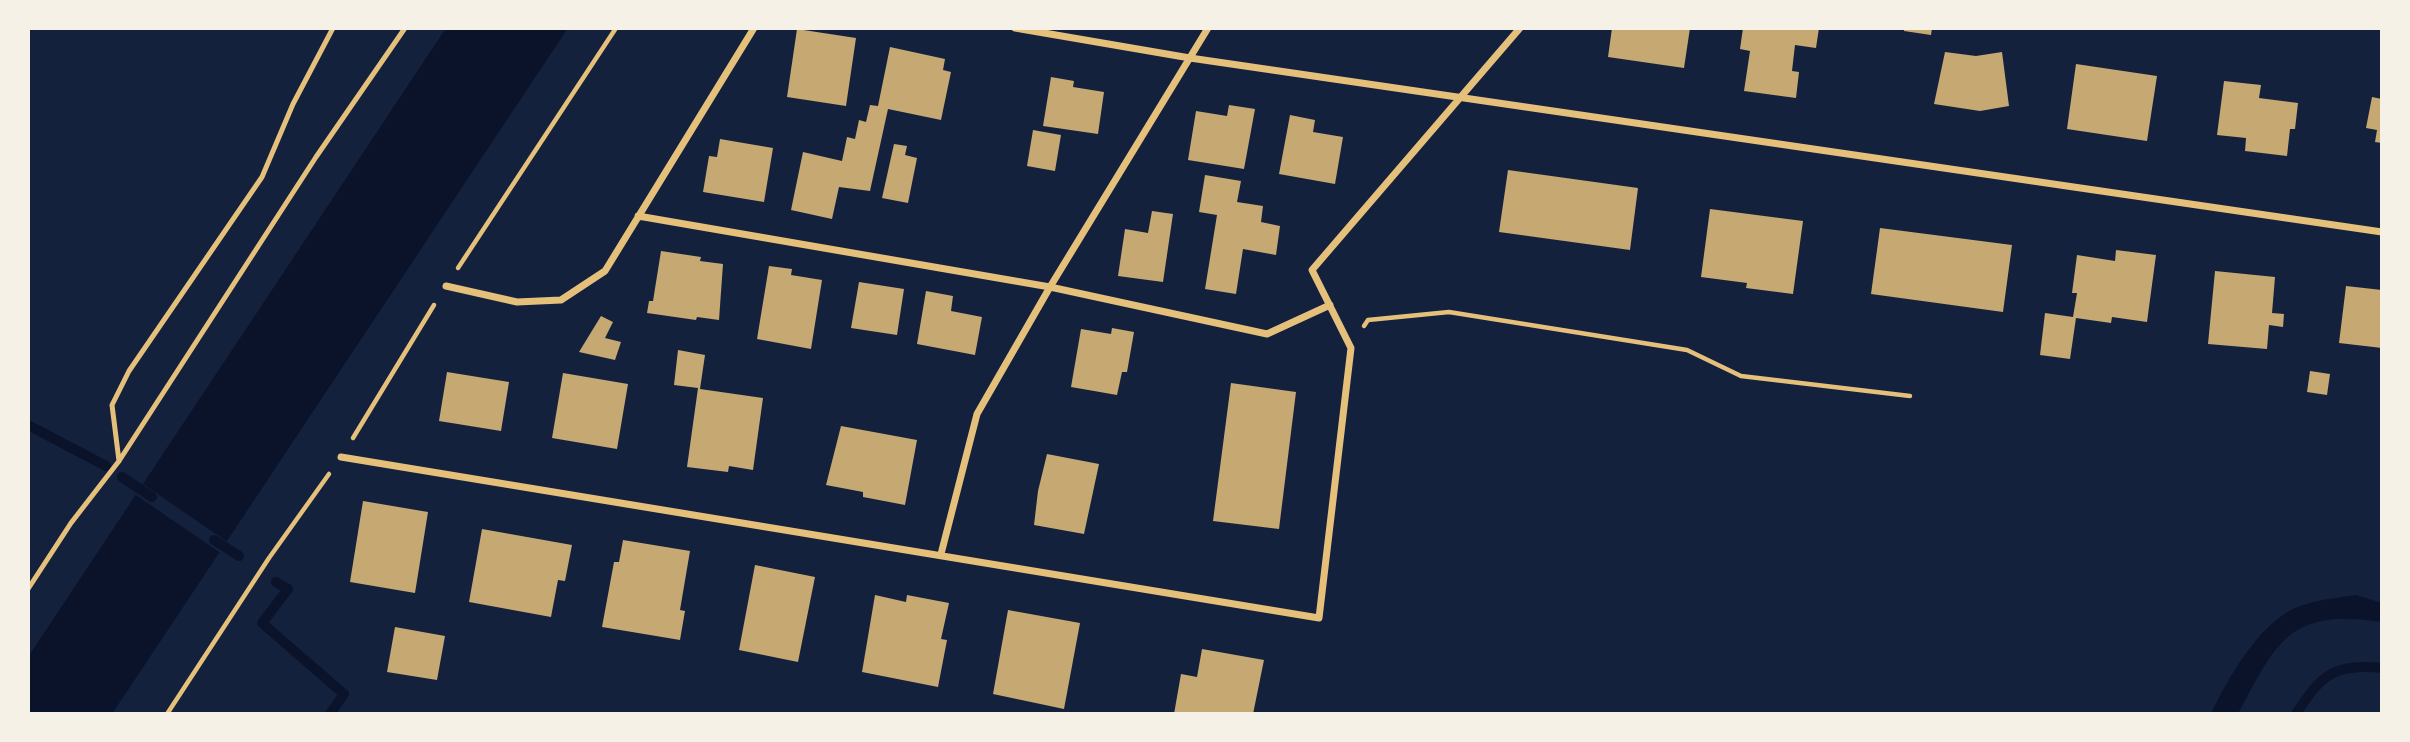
<!DOCTYPE html>
<style>
body{margin:0}
#map{position:relative;width:2410px;height:742px;overflow:hidden;background:#14213d;font-family:"Nunito Sans",sans-serif}
canvas{display:block}
.frame{position:absolute;inset:0;border:30px solid #f6f1e7;pointer-events:none}
</style>
<div id="map">
<canvas width="2410" height="742"></canvas>
<div class="frame"></div>
</div>
<script>
const ctx = document.querySelector('canvas').getContext('2d');
ctx.lineJoin = 'round';
function paint(path, color) {
  ctx.fillStyle = color;
  ctx.fill(path, 'evenodd');
}
function trace(path, color, width, dash) {
  ctx.strokeStyle = color;
  ctx.lineWidth = width;
  ctx.lineCap = dash ? 'butt' : 'round';
  ctx.setLineDash(dash || []);
  ctx.stroke(path);
}
paint(new Path2D(`
 M 446,28 L 568,28 L 112,714 L 28,714 L 28,657 Z
 M 2356,595 L 2382,603 L 2382,622 C 2290,609 2278,639 2238,714 L 2211,714 C 2227,679 2258,626 2293,609 C 2313,600 2335,598 2356,595 Z`), '#0b132b');
paint(new Path2D(`
 M 140,482 L 229,543 L 222,554 L 133,493 Z`), '#14213d');
trace(new Path2D(`
 M 28,425 L 106,466
 M 122,477 L 152,497
 M 214,540 L 239,556
 M 276,582 L 288,589 L 262,623 L 344,694 L 330,714
 M 2296,714 C 2321,675 2334,663 2382,668`), '#0b132b', 10);
paint(new Path2D(`
 M 1612,28 L 1690,28 L 1684,68 L 1608,57 Z
 M 1743,28 L 1819,28 L 1816,48 L 1795,45 L 1792,71 L 1799,72 L 1796,98 L 1744,91 L 1750,51 L 1740,49 Z
 M 1904,28 L 1932,28 L 1931,35 L 1904,31 Z
 M 797,29 L 856,38 L 846,106 L 787,97 Z
 M 890,47 L 945,59 L 943,70 L 951,72 L 941,120 L 888,109 L 870,191 L 839,187 L 832,219 L 791,210 L 803,152 L 842,161 L 847,137 L 855,139 L 859,120 L 866,122 L 870,105 L 878,106 Z
 M 1945,52 L 1976,56 L 2002,52 L 2009,106 L 1980,111 L 1934,104 Z
 M 2076,64 L 2157,76 L 2147,141 L 2067,129 Z
 M 1051,77 L 1074,81 L 1073,87 L 1104,92 L 1098,134 L 1043,126 Z
 M 2224,81 L 2261,85 L 2259,98 L 2298,103 L 2295,129 L 2290,129 L 2287,156 L 2245,151 L 2246,138 L 2217,135 Z
 M 2372,97 L 2382,99 L 2382,143 L 2375,142 L 2377,130 L 2366,128 Z
 M 1229,105 L 1255,109 L 1244,169 L 1188,160 L 1196,111 L 1227,116 Z
 M 1290,115 L 1315,120 L 1313,132 L 1343,137 L 1335,184 L 1279,174 Z
 M 1033,130 L 1061,135 L 1055,171 L 1027,166 Z
 M 720,139 L 773,148 L 764,202 L 703,192 L 709,156 L 717,157 Z
 M 894,144 L 907,146 L 905,155 L 917,158 L 908,203 L 882,198 Z
 M 1508,170 L 1638,188 L 1630,250 L 1499,232 Z
 M 1205,175 L 1241,181 L 1237,202 L 1263,206 L 1261,222 L 1280,226 L 1276,255 L 1243,249 L 1236,294 L 1205,289 L 1217,215 L 1199,212 Z
 M 1710,209 L 1803,221 L 1793,294 L 1746,288 L 1747,283 L 1701,277 Z
 M 1152,211 L 1173,214 L 1163,282 L 1118,276 L 1125,229 L 1148,233 Z
 M 1880,228 L 2012,245 L 2003,312 L 1871,294 Z
 M 2116,250 L 2156,255 L 2147,322 L 2112,317 L 2111,323 L 2076,318 L 2070,359 L 2040,355 L 2045,313 L 2073,317 L 2077,293 L 2072,293 L 2077,255 L 2115,261 Z
 M 661,251 L 701,257 L 700,261 L 723,264 L 719,320 L 697,317 L 696,320 L 647,313 L 649,301 L 653,301 Z
 M 769,266 L 792,269 L 791,275 L 822,280 L 811,349 L 757,339 Z
 M 2215,271 L 2275,277 L 2272,313 L 2284,314 L 2283,327 L 2269,325 L 2267,349 L 2208,344 Z
 M 859,282 L 904,289 L 897,335 L 851,328 Z
 M 2346,286 L 2382,290 L 2382,348 L 2339,343 Z
 M 926,291 L 953,296 L 951,311 L 982,317 L 975,355 L 917,344 Z
 M 601,316 L 613,322 L 605,338 L 621,342 L 615,360 L 579,352 Z
 M 1112,328 L 1134,332 L 1127,372 L 1122,372 L 1117,395 L 1071,387 L 1081,329 L 1111,334 Z
 M 678,350 L 705,355 L 700,389 L 763,398 L 753,470 L 729,466 L 728,472 L 687,467 L 698,388 L 674,385 Z
 M 2310,371 L 2330,374 L 2327,395 L 2307,392 Z
 M 447,372 L 509,382 L 501,431 L 439,421 Z
 M 563,373 L 628,384 L 617,449 L 552,438 Z
 M 1231,383 L 1296,392 L 1279,529 L 1213,521 Z
 M 841,426 L 917,440 L 905,505 L 863,497 L 863,492 L 826,485 Z
 M 1047,454 L 1099,464 L 1084,534 L 1034,525 L 1038,491 Z
 M 363,501 L 428,512 L 415,593 L 350,582 Z
 M 482,529 L 572,545 L 565,581 L 558,580 L 551,617 L 469,602 Z
 M 623,540 L 690,551 L 680,610 L 685,611 L 680,640 L 602,627 L 614,562 L 619,562 Z
 M 755,565 L 815,577 L 798,662 L 739,650 Z
 M 875,595 L 906,602 L 907,595 L 949,603 L 941,639 L 947,640 L 938,687 L 862,672 Z
 M 1008,610 L 1080,623 L 1064,709 L 993,694 Z
 M 395,627 L 445,636 L 437,680 L 387,672 Z
 M 1202,649 L 1264,660 L 1253,714 L 1174,714 L 1181,674 L 1197,677 Z`), '#c6a872');
trace(new Path2D(`
 M 458,268 L 616,28
 M 1364,326 L 1368,320 L 1449,312 L 1687,350 L 1741,376 L 1910,396
 M 353,438 L 434,305
 M 167,714 L 269,558 L 329,474`), '#e5c07b', 4.5);
trace(new Path2D(`
 M 119,461 L 112,405 L 129,371 L 262,177 L 293,104 L 333,28
 M 28,589 L 71,523 L 119,461 L 316,157 L 405,28`), '#e5c07b', 5);
trace(new Path2D(`
 M 1015,28 L 1190,58 L 2382,232
 M 638,216 L 1050,287 L 1267,334 L 1330,305
 M 446,286 L 517,302 L 561,300 L 605,271 L 754,28
 M 341,457 L 1319,618 L 1351,348 L 1312,270 L 1520,28
 M 941,554 L 977,414 L 1050,287 L 1208,28`), '#e5c07b', 7);
</script>
